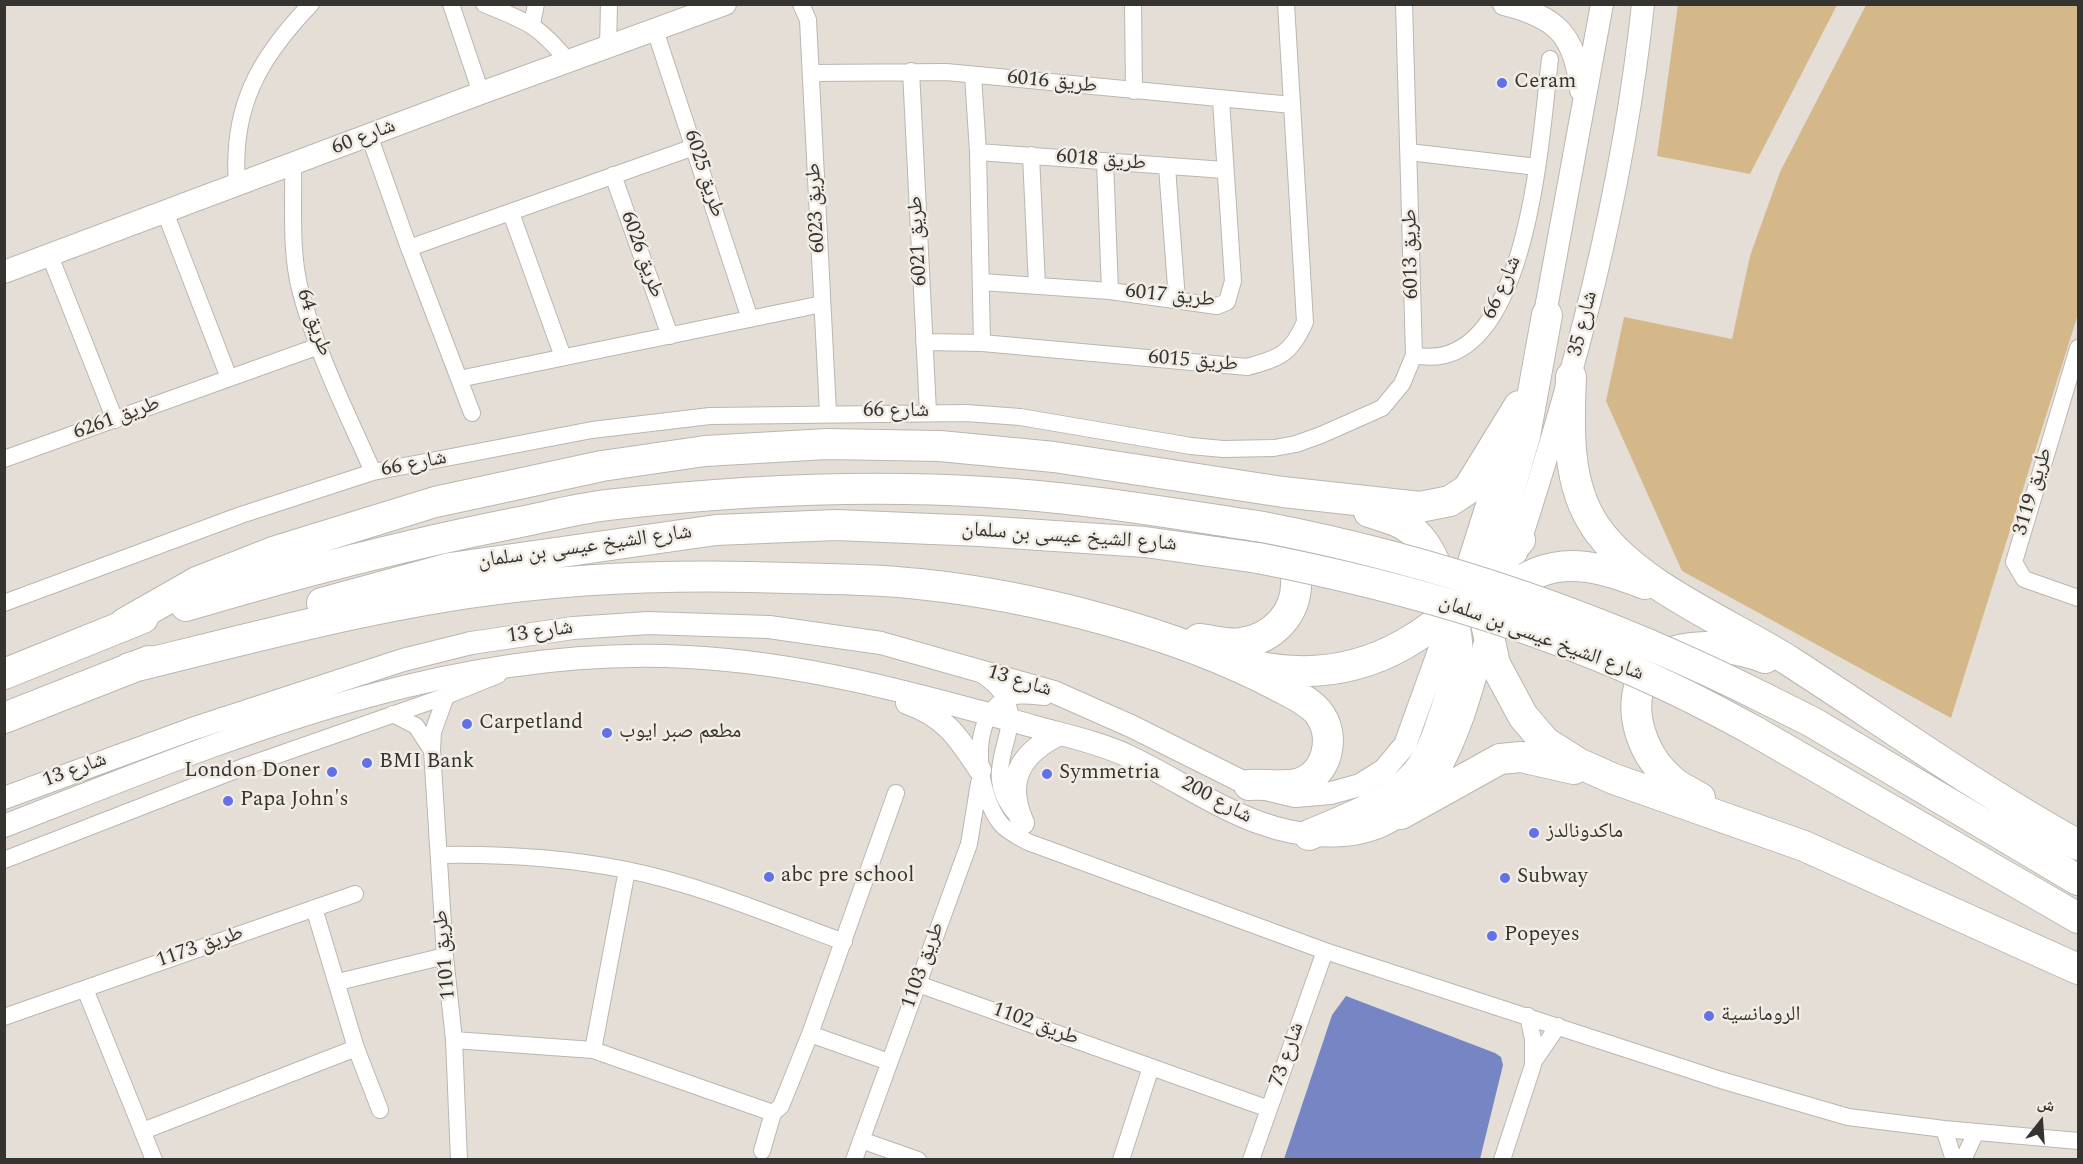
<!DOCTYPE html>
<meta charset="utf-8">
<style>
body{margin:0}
#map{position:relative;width:2083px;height:1164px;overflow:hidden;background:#e4ded7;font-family:Spectral,"Noto Naskh Arabic",serif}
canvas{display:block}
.frame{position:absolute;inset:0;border:6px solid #363431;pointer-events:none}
.north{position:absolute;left:2011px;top:1092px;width:60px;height:60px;-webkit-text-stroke:4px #f1ece4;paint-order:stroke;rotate:17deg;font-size:16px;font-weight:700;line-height:24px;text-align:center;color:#363431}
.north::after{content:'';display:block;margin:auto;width:21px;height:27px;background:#363431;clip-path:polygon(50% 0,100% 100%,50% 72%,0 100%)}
</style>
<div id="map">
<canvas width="2083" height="1164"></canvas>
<div class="frame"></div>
<div class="north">ش</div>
</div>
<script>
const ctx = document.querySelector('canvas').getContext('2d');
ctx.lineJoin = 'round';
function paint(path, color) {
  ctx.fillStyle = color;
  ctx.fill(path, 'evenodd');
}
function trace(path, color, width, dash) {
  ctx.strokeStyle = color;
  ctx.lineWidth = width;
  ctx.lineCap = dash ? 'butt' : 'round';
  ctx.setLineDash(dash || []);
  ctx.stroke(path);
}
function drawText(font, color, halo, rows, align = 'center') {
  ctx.font = font + ' Spectral,"Noto Naskh Arabic",serif';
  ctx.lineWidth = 5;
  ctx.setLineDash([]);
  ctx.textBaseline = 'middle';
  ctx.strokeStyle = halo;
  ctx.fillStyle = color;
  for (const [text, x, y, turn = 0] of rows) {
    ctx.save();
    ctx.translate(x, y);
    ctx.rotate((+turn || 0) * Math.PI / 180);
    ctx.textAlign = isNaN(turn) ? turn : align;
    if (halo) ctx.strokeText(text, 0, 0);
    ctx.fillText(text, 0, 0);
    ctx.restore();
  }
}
paint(new Path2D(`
 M 1678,5 L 1837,5 L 1750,174 L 1657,156 Z
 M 1866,5 L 2078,5 L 2078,314 L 1951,718 L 1682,571 L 1606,401 L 1624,317 L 1732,339 L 1750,256 L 1780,172 Z`), '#d5b889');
paint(new Path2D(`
 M 1346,996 L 1495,1053 L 1501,1057 L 1503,1065 L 1480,1159 L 1284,1159 L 1332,1015 Z`), '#7685c3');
const street = new Path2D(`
 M 451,4 L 481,93
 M 484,4 C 528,22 537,24 568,61
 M 801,4 L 808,20 L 828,413
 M 1133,4 L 1134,91
 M 532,24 L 536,4
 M 655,30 L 750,319
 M 608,47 L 609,4
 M 911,71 L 928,412
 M 811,73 L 946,72 L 1292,105
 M 973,75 L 978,152 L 982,343
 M 369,135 L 409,248 L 472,413
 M 978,152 L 1224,170
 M 1409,152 L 1537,167
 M 1031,155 L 1037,286
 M 1105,161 L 1110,291
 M 293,165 C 294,205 290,250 300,289 C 316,352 347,413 373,472
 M 1167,167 L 1177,300
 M 613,175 L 670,336
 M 237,185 C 231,108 258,59 311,4
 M 165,212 L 229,378
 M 511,213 L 563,357
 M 409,248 L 694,147
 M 50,256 L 115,420
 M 982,282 L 1110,291 L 1217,306 L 1227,302 L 1233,281 L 1221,100
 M 924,342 L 982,343 L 1247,367 C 1280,358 1291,354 1305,322 L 1286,4
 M 2078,348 L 2014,562 L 2024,579 L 2078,598
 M 1414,355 C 1529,380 1541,131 1550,59
 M 459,379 L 822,304
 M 4,459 L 319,346
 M 4,603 L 241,515 L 373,472 L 592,430 L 710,416 L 966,413 L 1020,417 L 1191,446 L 1223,449 L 1274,448 L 1296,444 L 1321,435 L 1382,408 L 1402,384 L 1414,355 L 1404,4
 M 982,675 C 1048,719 970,758 1014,812
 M 446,696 L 433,732 L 432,750 L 445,956 L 454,1040 L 459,1160
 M 1045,697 C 1032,696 1016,693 1004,700 C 967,721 978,796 1001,824 C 1008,832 1019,837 1028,842 L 1325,951 L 1721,1080 L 1848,1117 L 1944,1129 L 2078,1141
 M 393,714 L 416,726 L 431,749
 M 440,855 C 502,854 565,858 627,870 C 701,885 773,916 844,942
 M 4,860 L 246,766 L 446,696 L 498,675
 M 314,908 L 356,1048 L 380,1110
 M 338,982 L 445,956
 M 918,984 L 1269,1109
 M 85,989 L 154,1160
 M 4,1017 L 355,894
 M 810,1034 L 889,1062
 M 454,1040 L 593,1050 L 773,1113
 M 593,1050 L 627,870
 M 1534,1061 L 1558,1026
 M 1944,1129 L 1954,1160
 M 143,1131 L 356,1048
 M 861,1140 L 918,1160
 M 762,1151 L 773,1113 L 781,1106 L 810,1034 L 896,793
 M 854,1160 L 969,844 L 979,783
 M 1121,1160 L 1151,1067
 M 1251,1160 L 1325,951
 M 1502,1160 L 1533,1065 L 1533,1039 L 1528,1016
 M 1963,1160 L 1976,1132`);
const secondary = new Path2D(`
 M 1504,4 C 1557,17 1575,35 1581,90
 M 4,272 L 481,93 L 725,4
 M 1542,330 L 1602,4
 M 1516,553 C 1575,374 1623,193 1643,4
 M 907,703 C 946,717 958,737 980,770
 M 4,798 L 192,729 L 403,660 L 471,643 L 573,628 L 648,623 L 769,627 L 881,643 L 1054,692 L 1133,727 L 1249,785 L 1295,796 L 1331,793 L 1360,785 L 1384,770 L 1405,745 L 1453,612 L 1508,439
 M 1023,823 C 1004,781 1020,753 1060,734
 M 4,826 C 223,741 449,643 688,657 C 806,663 919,695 1032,726 C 1063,735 1098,742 1128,756 C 1198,789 1260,842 1343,835 C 1444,828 1464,710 1488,633`);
const highway = new Path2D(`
 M 1547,315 L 1525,436 L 1482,584 L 1483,610 L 1495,664 L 1523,716 L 1545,742 L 1578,763 L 1614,779 L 1804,846 L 2078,969
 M 1571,377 C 1569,426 1566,483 1595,526 C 1634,585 1732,624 1791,662 C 1887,724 1979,790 2078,845
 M 322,603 L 450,568 L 716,530 L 836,525 L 980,531 L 1145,542 L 1258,558
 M 1489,605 C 1544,555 1580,559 1645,584
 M 186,606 C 293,574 400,546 510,524 C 542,518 575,509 607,505 C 732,491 859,484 985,492 C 1078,497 1170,513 1263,527
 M 125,623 L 197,582 L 276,551 L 435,502 L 602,466 L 705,451 L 827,444 L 940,446 L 1054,457 L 1283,492 L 1420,507 L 1450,501 L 1468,489 L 1519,406
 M 1199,639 C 1211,640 1228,645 1241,643 C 1273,639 1298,613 1296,579 C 1296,567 1297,554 1291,543
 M 1255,666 C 1373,691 1448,624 1520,540
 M 129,668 C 242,640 355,610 469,593 C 576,577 682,574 789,578 C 832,579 876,579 919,584 C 1034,596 1176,632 1278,686 C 1291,693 1308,700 1318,712 C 1337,735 1328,776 1297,784 C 1283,787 1264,784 1249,785
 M 4,674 L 143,618
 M 1768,700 L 1812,722 L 2078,880
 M 4,718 L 149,661
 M 1756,732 L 2078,918
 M 1700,798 C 1692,793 1683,789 1676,784 C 1644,760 1624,710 1645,673 C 1666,637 1734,645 1765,658
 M 1401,814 L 1500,759 L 1521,757 L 1574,769
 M 1309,835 C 1346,819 1389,805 1416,774 C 1429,759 1436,740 1442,721 C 1462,665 1463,641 1443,584 C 1436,565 1430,547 1415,533 C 1402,521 1385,517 1369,512`);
trace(street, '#bbb6af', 18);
trace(secondary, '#bbb6af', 24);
trace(highway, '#bbb6af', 32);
trace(street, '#fff', 16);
trace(secondary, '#fff', 22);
trace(highway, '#fff', 30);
const highwayBridge = new Path2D(`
 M 1263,527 C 1439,561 1608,619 1768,700
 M 1258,558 C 1397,585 1538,625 1667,686 C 1697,700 1727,716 1756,732`);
trace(highwayBridge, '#bbb6af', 32, []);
trace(highwayBridge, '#fff', 30);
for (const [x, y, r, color] of [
 [1502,83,6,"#6071e9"],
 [467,724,6,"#6071e9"],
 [607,733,6,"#6071e9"],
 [367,763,6,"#6071e9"],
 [332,772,6,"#6071e9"],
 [1047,774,6,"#6071e9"],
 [228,801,6,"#6071e9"],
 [1534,833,6,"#6071e9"],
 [769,877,6,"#6071e9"],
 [1505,878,6,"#6071e9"],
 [1492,936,6,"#6071e9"],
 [1709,1016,6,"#6071e9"]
]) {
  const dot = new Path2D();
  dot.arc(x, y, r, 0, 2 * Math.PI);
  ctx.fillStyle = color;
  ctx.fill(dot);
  trace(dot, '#f1ece4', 2);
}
drawText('21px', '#363431', '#f1ece4', [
 ["طريق 6016",1052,83,6],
 ["شارع 60",364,138,-21],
 ["طريق 6018",1101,161,5],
 ["طريق 6025",703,174,72],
 ["طريق 6023",817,208,-93],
 ["طريق 6021",919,241,-93],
 ["طريق 6013",1412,254,-91],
 ["طريق 6026",641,255,70],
 ["شارع 66",1503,288,-66],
 ["طريق 6017",1170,297,6],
 ["طريق 64",313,323,71],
 ["شارع 35",1584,324,-76],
 ["طريق 6015",1193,362,5],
 ["شارع 66",896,412],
 ["طريق 6261",117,419,-20],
 ["شارع 66",414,465,-11],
 ["طريق 3119",2034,492,-73],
 ["شارع الشيخ عيسى بن سلمان",1069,538,4],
 ["شارع الشيخ عيسى بن سلمان",585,548,-8],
 ["شارع 13",540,633,-8],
 ["شارع الشيخ عيسى بن سلمان",1541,639,20],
 ["شارع 13",1019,682,17],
 ["شارع 13",75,771,-20],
 ["شارع 200",1216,801,28],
 ["طريق 1173",200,948,-19],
 ["طريق 1101",446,955,-95],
 ["طريق 1103",924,966,-70],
 ["طريق 1102",1035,1025,20],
 ["شارع 73",1288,1055,-71]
]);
drawText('21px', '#363431', '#f1ece4', [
 ["Ceram",1514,83],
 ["Carpetland",479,724],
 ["مطعم صبر ايوب",619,733],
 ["BMI Bank",379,763],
 ["London Doner",320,772,"right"],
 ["Symmetria",1059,774],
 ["Papa John's",240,801],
 ["ماكدونالدز",1546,833],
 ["abc pre school",781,877],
 ["Subway",1517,878],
 ["Popeyes",1504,936],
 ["الرومانسية",1721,1016]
], 'left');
</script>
